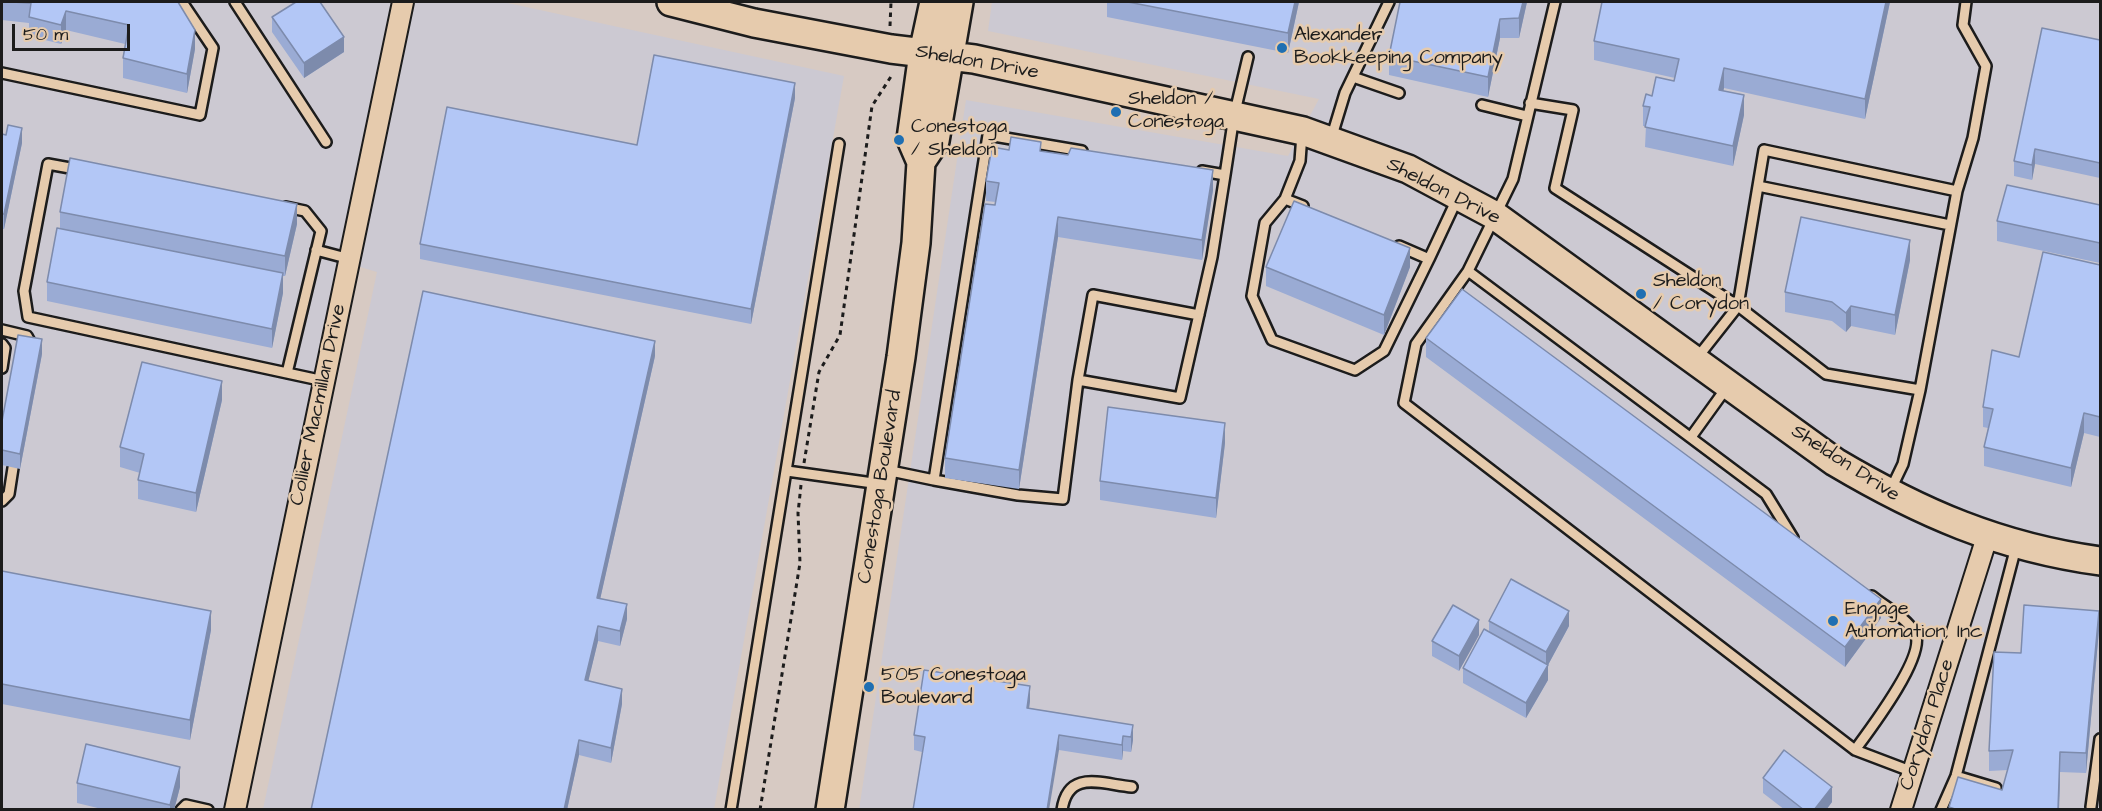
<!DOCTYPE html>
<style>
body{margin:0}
#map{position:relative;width:2102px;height:811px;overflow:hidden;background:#d7cac3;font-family:"Architects Daughter",sans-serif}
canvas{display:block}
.frame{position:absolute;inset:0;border:3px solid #1c1c1c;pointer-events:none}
.scale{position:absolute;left:12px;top:24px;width:118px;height:27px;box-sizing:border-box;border:3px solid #1c1c1c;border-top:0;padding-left:8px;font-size:18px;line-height:21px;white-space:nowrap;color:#1c1c1c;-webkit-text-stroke:4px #e6cbad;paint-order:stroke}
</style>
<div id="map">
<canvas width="2102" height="811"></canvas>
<div class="frame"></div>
<div class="scale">50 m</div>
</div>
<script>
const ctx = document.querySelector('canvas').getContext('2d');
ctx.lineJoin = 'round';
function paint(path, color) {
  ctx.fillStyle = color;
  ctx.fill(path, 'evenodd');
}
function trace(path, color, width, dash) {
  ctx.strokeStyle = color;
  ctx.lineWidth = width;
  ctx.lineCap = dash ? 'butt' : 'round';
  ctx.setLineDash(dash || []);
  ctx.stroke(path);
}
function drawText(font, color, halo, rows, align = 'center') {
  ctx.font = font + ' "Architects Daughter",sans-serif';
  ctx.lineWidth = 5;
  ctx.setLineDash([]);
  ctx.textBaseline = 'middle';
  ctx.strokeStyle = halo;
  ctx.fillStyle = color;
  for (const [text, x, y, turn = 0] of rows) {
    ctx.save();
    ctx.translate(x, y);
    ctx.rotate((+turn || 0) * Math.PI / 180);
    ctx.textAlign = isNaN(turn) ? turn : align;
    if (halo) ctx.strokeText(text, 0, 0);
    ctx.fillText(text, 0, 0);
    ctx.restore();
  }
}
paint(new Path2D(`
 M 2,2 L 503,2 L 844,76 L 714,809 L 263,809 L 377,272 L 340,261 L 234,809 L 2,809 Z
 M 992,2 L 2100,2 L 2100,809 L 859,810 L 966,100 L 1288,156 L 1319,99 L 988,31 Z`), '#ccc9d2');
const lane = new Path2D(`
 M 235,2 L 326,142
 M 1555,2 L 1513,179 L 1468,271 L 1766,494 L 1793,538
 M 2,73 L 200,115 L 213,48 L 182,2
 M 1353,77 L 1399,93
 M 1530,103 L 1573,110 L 1555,188 L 1738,306 L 1826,374 L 1920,390
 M 1482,105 L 1527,116
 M 1302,134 L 1300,161 L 1285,199 L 1303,206
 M 1331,139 L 1345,93 L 1389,2
 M 81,170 L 48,164 L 24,291 L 28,317 L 324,381
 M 1202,171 L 1225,175 L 1234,116 L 1248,57
 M 1285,199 L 1265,223 L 1252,296 L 1272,340 L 1355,370 L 1384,351 L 1429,259
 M 286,207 L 305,211 L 321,231 L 287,373
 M 1950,225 L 1758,186 L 1764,150 L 1957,191
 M 1399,246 L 1429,259 L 1458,197
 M 316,250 L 350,259
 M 1468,271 L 1416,344 L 1404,403 L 1855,750 L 1913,772
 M 2,330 L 27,336 L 33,347
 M 2,344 L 5,348 L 2,368
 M 1697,358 L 1738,306 L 1758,186
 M 1078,380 L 1093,295 L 1199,315
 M 1691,437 L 1727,387
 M 886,470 L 934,480 L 988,135 L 1082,151
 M 787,471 L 880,484
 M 934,480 L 1018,495 L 1063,499 L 1078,380 L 1180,398 L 1212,257 L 1225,175
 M 1891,489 L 1903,464 L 1920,390 L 1957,191 L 1973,138 L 1986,66 L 1963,25 L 1966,2
 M 2,501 L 9,494 L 13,468
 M 1855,750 C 1869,731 1927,655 1915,633 C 1906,617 1885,607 1872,596
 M 1956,776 L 1996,788
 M 2091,807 L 2100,739
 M 181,810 L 186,805 L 208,810
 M 731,810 L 839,144
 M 1062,810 C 1068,769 1101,784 1132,787
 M 1941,810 L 1956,776 L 2016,547`);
const street = new Path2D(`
 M 235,810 L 403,2
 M 1901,810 L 1987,537`);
const secondary = new Path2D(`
 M 671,2 L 754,23 L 891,49 L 974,59 L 1303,131 L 1408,169 L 1494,215 L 1835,462 C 1921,513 1999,547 2100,561
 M 921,162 L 935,141 L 959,2
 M 830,810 L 901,357 L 916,243 L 921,162 L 911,139 L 923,53 L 934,2`);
trace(lane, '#1c1c1c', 14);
trace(street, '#1c1c1c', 24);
trace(secondary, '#1c1c1c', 32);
trace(new Path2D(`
 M 890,26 L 891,2
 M 804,463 L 819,372 L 840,335 L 872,106 L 892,75
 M 760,810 L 800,563 L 798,513 L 801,485`), '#1c1c1c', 3, [4.5, 4.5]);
trace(lane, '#e6cbad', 9);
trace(street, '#e6cbad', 20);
trace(secondary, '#e6cbad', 27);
paint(new Path2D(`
 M 2,2 L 178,2 L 195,49 L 187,93 L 123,78 L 123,58 L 125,44 L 66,30 L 61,44 L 29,36 L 29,23 L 2,20 Z
 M 1107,2 L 1299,2 L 1288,53 L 1107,17 Z
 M 1527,2 L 1519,38 L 1500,38 L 1488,97 L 1389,75 L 1389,56 Z
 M 1602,2 L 1890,2 L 1865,119 L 1724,88 L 1723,91 L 1744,115 L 1733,166 L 1645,147 L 1646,126 L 1643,126 L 1643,106 L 1652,96 L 1674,81 L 1675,78 L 1594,60 L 1594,41 Z
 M 272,17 L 344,52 L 304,78 L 272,32 Z
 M 2100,40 L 2100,178 L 2035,164 L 2032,180 L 2014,176 L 2014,161 Z
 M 795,98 L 751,324 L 420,259 L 420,244 L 637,145 Z
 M 2,134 L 22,143 L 4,229 L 2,229 Z
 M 1009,150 L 1041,151 L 1213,190 L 1202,260 L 1058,237 L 1019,489 L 945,478 L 945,458 L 996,202 L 986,201 L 986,181 Z
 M 2100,205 L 2100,263 L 1997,241 L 1997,221 Z
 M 60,212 L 297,224 L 285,276 L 283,276 L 283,293 L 272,348 L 47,301 L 47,282 L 60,228 Z
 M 1910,260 L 1895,335 L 1851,326 L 1846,332 L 1832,321 L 1785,312 L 1785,292 Z
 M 2100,265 L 2100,437 L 2084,433 L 2071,487 L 1984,466 L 1984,447 L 1988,428 L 1983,427 L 1983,407 L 2019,357 Z
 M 1266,267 L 1410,267 L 1384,335 L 1266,286 Z
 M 1426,338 L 1881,618 L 1845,667 L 1426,357 Z
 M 42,354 L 20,469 L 2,465 L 2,421 Z
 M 655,356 L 600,599 L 627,619 L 620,646 L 598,641 L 588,681 L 622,704 L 611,763 L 579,755 L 567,810 L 311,810 Z
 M 222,400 L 196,512 L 138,499 L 138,480 L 140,473 L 120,467 L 120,447 Z
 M 1225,443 L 1216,518 L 1100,500 L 1100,481 Z
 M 2,571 L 211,630 L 190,740 L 2,704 Z
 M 1489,621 L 1569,626 L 1548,665 L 1548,680 L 1526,718 L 1463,683 L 1463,668 L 1489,632 Z
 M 2099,630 L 2086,773 L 2060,772 L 2059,810 L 1949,810 L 1949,807 L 2002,790 L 2008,770 L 1989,771 L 1989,751 L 2021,653 Z
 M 1479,635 L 1459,671 L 1432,656 L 1432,641 Z
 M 1030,701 L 1029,708 L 1133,725 L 1133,740 L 1131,752 L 1123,751 L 1122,760 L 1059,750 L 922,752 L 914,750 L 914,735 Z
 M 1763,778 L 1832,802 L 1826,810 L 1785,810 L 1763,793 Z
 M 77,783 L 180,787 L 174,810 L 106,810 L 77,803 Z`), '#9aabd4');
paint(new Path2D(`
 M 1295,2 L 1299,2 L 1288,53 L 1288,33 Z
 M 1523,2 L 1527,2 L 1519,38 L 1519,18 Z
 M 1886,2 L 1890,2 L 1865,119 L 1865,99 Z
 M 66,11 L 66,30 L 61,44 L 61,25 Z
 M 1500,19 L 1500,38 L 1488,97 L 1488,77 Z
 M 195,30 L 195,49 L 187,93 L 187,74 Z
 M 344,37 L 344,52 L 304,78 L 304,63 Z
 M 1724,68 L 1724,88 L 1719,110 L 1719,90 Z
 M 795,83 L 795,98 L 751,324 L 751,309 Z
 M 1744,95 L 1744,115 L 1733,166 L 1733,146 Z
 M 22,128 L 22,143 L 4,229 L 4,214 Z
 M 2035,149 L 2035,164 L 2032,180 L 2032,165 Z
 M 1213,170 L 1213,190 L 1202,260 L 1202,240 Z
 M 297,204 L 297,224 L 285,276 L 285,256 Z
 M 1058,217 L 1058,237 L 1019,489 L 1019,470 Z
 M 1910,240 L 1910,260 L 1895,335 L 1895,315 Z
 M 1410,248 L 1410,267 L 1384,335 L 1384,315 Z
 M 283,273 L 283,293 L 272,348 L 272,329 Z
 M 1851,306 L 1851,326 L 1846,332 L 1846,313 Z
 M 42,339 L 42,354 L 20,469 L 20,454 Z
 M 655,341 L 655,356 L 597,613 L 597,598 Z
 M 222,381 L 222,400 L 196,512 L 196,493 Z
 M 2084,413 L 2084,433 L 2071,487 L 2071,468 Z
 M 1225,423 L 1225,443 L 1216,518 L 1216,498 Z
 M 1881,599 L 1881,618 L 1845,667 L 1845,647 Z
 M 627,604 L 627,619 L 620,646 L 620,631 Z
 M 211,611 L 211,630 L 190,740 L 190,720 Z
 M 1569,611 L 1569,626 L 1548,665 L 1548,680 L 1526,718 L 1526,703 L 1546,667 L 1546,652 Z
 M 2099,611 L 2099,630 L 2086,773 L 2086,753 Z
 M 1479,620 L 1479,635 L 1459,671 L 1459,656 Z
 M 598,626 L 598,641 L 585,695 L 585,680 Z
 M 1030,686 L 1030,701 L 1027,723 L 1027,708 Z
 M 622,689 L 622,704 L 611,763 L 611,748 Z
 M 1133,725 L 1133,740 L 1131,752 L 1131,737 Z
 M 1059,735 L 1059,750 L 1049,810 L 1047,810 Z
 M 1123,736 L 1123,751 L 1122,760 L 1122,745 Z
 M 579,740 L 579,755 L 567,810 L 564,810 Z
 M 2060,752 L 2060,772 L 2059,810 L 2058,810 Z
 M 180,767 L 180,787 L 174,810 L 170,810 L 170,805 Z
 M 1832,787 L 1832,802 L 1826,810 L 1814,810 Z`), '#7d8bac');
const building = new Path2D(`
 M 11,2 L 178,2 L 195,30 L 187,74 L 123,58 L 129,25 L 66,11 L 61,25 L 29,17 L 31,3 Z
 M 296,2 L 320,2 L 344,37 L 304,63 L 272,17 Z
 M 1128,2 L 1295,2 L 1288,33 Z
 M 1400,2 L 1523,2 L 1519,18 L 1500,19 L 1488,77 L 1389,56 Z
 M 1602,2 L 1886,2 L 1865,99 L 1724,68 L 1719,90 L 1744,95 L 1733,146 L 1645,127 L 1650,107 L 1643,106 L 1646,94 L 1652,96 L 1656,77 L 1674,81 L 1679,59 L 1594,41 Z
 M 2042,28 L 2100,40 L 2100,163 L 2035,149 L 2032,165 L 2014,161 Z
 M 654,55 L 795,83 L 751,309 L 420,244 L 447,107 L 637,145 Z
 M 8,125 L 22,128 L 4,214 L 2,214 L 2,134 L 6,135 Z
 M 1011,137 L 1041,142 L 1040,151 L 1068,155 L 1071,148 L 1213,170 L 1202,240 L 1058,217 L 1019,470 L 945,458 L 985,204 L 995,205 L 999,183 L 986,181 L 992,147 L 1009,150 Z
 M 70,158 L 297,204 L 285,256 L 60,212 Z
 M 2007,185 L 2100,205 L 2100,243 L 1997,221 Z
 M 1294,201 L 1410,248 L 1384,315 L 1266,267 Z
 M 1801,217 L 1910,240 L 1895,315 L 1851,306 L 1846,313 L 1832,302 L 1785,292 Z
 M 57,228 L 283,273 L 272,329 L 47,282 Z
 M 2043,252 L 2100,265 L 2100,417 L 2084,413 L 2071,468 L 1984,447 L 1993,409 L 1983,407 L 1992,350 L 2019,357 Z
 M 1462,289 L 1881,599 L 1845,647 L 1426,338 Z
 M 423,291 L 655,341 L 597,598 L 627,604 L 620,631 L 598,626 L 585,680 L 622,689 L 611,748 L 579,740 L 564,810 L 311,810 Z
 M 18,335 L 42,339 L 20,454 L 2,450 L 2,421 Z
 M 142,362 L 222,381 L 196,493 L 138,480 L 144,454 L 120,447 Z
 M 1108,407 L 1225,423 L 1216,498 L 1100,481 Z
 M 2,571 L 211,611 L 190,720 L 2,684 Z
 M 1511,579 L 1569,611 L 1546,652 L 1489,621 Z
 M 1453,605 L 1479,620 L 1459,656 L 1432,641 Z
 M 2024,605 L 2099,611 L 2086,753 L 2060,752 L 2058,809 L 2059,810 L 1958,810 L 1949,807 L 1958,777 L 2002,790 L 2013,750 L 1989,751 L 1994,652 L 2021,653 Z
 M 1484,629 L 1548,665 L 1526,703 L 1463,668 Z
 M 924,670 L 1030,686 L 1027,708 L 1133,725 L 1131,737 L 1123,736 L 1122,745 L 1059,735 L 1047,810 L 913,810 L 925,737 L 914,735 Z
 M 86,744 L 180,767 L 170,805 L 77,783 Z
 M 1784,750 L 1832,787 L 1814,810 L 1804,810 L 1763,778 Z`);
paint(building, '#b3c7f6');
trace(building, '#7d8bac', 1.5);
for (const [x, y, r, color] of [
 [1282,48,6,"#1f6fb2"],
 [1116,112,6,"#1f6fb2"],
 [899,140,6,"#1f6fb2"],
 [1641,294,6,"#1f6fb2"],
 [1833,621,6,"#1f6fb2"],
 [869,687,6,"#1f6fb2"]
]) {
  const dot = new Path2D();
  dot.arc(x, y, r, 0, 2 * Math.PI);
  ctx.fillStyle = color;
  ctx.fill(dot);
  trace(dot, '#e6cbad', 2);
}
drawText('20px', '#1c1c1c', '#e6cbad', [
 ["Alexander",1294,36],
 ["Bookkeeping Company",1294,59],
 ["Sheldon /",1128,100],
 ["Conestoga",1128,123],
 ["Conestoga",911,128],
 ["/ Sheldon",911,151],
 ["Sheldon",1653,282],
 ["/ Corydon",1653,305],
 ["Engage",1845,610],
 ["Automation, Inc",1845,633],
 ["505 Conestoga",881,676],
 ["Boulevard",881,699]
], 'left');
drawText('20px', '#1c1c1c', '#e6cbad', [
 ["Sheldon Drive",977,63,10],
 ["Sheldon Drive",1443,192,27],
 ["Collier Macmillan Drive",319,405,-78],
 ["Sheldon Drive",1845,464,33],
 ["Conestoga Boulevard",881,487,-81],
 ["Corydon Place",1928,725,-72]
]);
</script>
